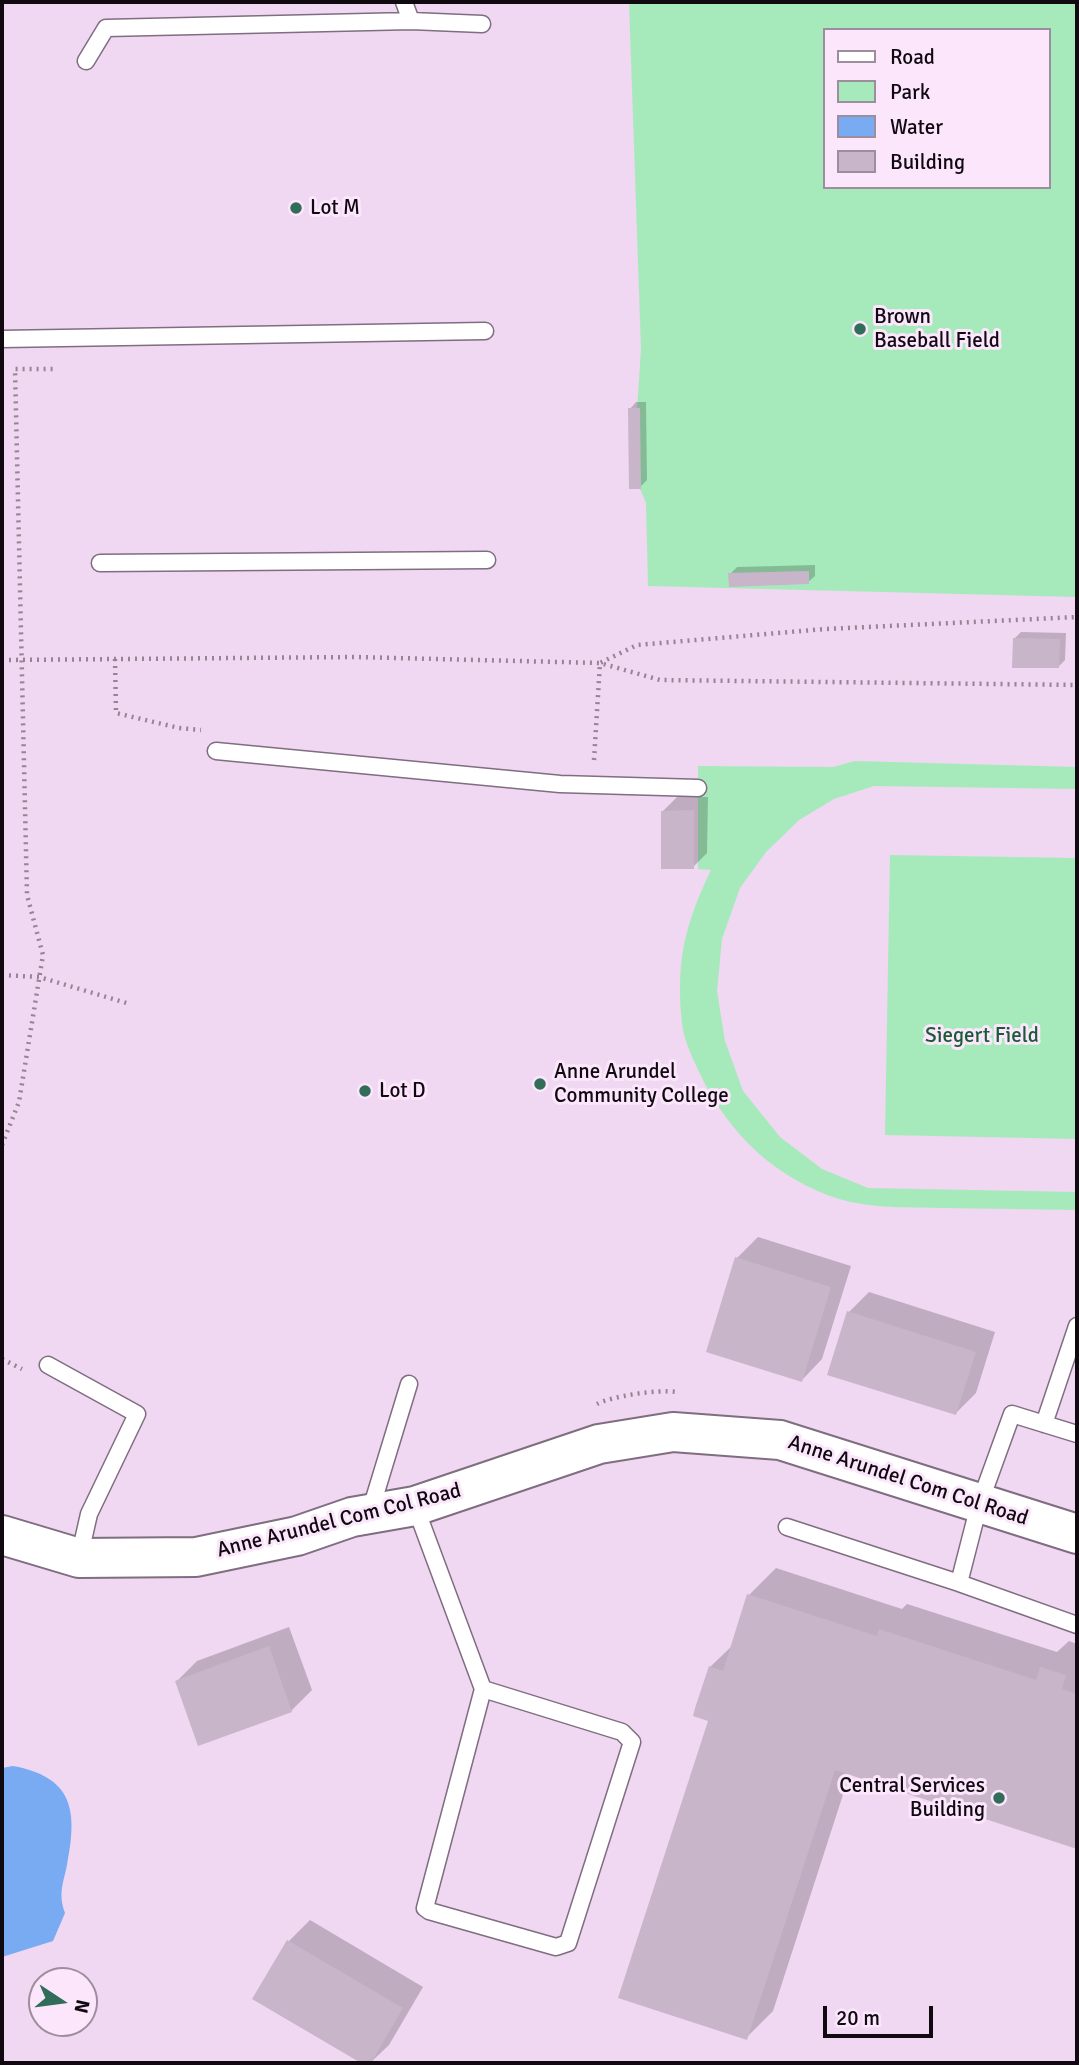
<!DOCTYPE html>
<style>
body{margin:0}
#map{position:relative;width:1079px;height:2065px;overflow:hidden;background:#fbe6fc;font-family:Signika,sans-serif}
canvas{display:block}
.frame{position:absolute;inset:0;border:4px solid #100910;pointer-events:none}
.legend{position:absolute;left:823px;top:28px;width:228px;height:161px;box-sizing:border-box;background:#fbe6fc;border:2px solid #9d8e9e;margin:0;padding:9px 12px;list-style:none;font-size:21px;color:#100910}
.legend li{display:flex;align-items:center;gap:14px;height:35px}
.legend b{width:35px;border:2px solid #9d8e9e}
.north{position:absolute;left:28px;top:1967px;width:70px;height:70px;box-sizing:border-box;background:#fbe6fc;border:2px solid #9d8e9e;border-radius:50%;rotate:103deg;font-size:19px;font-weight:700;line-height:28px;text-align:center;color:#100910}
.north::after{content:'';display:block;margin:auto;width:24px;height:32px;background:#316d58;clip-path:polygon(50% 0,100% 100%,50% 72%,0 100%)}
.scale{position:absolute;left:823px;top:2006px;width:110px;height:32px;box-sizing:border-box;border:4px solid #100910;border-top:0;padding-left:9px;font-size:21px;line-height:24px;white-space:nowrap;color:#100910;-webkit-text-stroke:5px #fbe6fc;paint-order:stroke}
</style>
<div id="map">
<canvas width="1079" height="2065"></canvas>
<div class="frame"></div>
<ul class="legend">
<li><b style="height:9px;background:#fff"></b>Road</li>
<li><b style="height:19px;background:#a6eabc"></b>Park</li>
<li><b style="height:19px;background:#78abf2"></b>Water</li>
<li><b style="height:19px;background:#c9b5ca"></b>Building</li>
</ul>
<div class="north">N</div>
<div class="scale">20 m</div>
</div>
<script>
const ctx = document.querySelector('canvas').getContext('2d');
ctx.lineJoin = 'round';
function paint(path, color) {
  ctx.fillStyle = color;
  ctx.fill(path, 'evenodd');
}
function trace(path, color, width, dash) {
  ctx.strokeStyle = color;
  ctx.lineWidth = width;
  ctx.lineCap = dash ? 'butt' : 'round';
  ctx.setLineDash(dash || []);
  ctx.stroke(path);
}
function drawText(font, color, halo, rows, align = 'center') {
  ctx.font = font + ' Signika,sans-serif';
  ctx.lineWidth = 6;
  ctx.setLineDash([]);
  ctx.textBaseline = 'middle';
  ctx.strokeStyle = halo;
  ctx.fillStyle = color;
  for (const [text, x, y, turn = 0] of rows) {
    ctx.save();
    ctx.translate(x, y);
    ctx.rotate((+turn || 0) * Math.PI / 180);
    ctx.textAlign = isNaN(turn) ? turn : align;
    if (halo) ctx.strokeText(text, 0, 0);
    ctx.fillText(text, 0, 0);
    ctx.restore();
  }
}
paint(new Path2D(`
 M 2,2 L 1077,2 L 1077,2063 L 2,2063 ZM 825,30 L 1049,30 L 1049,187 L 825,187 ZM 42,1981 L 84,1981 L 84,2023 L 42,2023 Z`), '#f0d7f2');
paint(new Path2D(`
 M 629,2 L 1077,2 L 1077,597 L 648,586 L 646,503 L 633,472 L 641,349 ZM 825,30 L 1049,30 L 1049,187 L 825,187 Z
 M 855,761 L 1077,767 L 1077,789 L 874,786 L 834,799 L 799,820 L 766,852 L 740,888 L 722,939 L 717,991 L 725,1041 L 743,1091 L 780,1137 L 822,1169 L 868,1188 L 1077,1192 L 1077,1210 C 1033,1209 989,1209 944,1208 C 909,1207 873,1209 839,1199 C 776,1179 728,1133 700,1074 C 694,1061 686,1045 683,1030 C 680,1010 679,986 681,966 C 684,932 696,901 711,870 L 698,869 L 698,766 L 833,767 Z
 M 890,855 L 1077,858 L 1077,1139 L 885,1135 Z`), '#a6eabc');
paint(new Path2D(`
 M 13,1766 C 73,1777 78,1810 67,1865 C 63,1884 58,1894 65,1913 L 53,1941 L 2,1957 L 2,1768 Z`), '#78abf2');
paint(new Path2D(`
 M 636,402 L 646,402 L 647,480 L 640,487 L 630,409 Z
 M 815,565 L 815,576 L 808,582 L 730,574 L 737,567 Z
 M 1021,632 L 1066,633 L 1065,660 L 1058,667 L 1014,639 Z
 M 677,797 L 708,797 L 707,853 L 693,867 L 663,811 Z
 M 758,1237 L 851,1266 L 822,1359 L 802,1380 L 737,1258 Z
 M 869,1292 L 995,1332 L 976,1393 L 956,1413 L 849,1312 Z
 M 776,1568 L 902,1609 L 907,1604 L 1057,1652 L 1069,1641 L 1077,1644 L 1077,1847 L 850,1773 L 773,2011 L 746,2038 L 710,1719 L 710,1667 L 733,1645 L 749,1595 Z
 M 289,1627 L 312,1690 L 291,1711 L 177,1681 L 197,1661 Z
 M 310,1920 L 423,1987 L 389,2045 L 370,2063 L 364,2063 L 255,1998 L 289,1941 Z`), '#0003');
paint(new Path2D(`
 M 628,408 L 640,408 L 641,489 L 629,489 Z
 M 809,571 L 809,584 L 729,587 L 728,573 Z
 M 1013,638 L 1060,639 L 1059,668 L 1012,668 Z
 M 694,810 L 694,869 L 661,869 L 661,811 Z
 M 735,1257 L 831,1287 L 802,1382 L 706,1352 Z
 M 847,1311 L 976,1352 L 956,1415 L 827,1375 Z
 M 747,1594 L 877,1636 L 879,1629 L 1036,1680 L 1040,1667 L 1066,1675 L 1062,1689 L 1077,1694 L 1077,1849 L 835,1770 L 747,2040 L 618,1998 L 708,1721 L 693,1716 L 696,1705 L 709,1666 L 723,1671 Z
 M 269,1646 L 292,1712 L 198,1746 L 175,1681 Z
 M 287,1940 L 403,2008 L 371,2063 L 361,2063 L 252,1999 Z`), '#c9b5ca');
const service = new Path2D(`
 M 404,2 L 411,21 L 482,24
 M 86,61 L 106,28 L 411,21
 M 2,339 L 485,331
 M 100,563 L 487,560
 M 216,751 L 560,784 L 698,788
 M 48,1365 L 137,1414 L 89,1514 L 79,1558
 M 1044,1424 L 1077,1326
 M 1077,1434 L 1012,1414 L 979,1505 L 959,1583 L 1077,1625
 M 415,1506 L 483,1689 L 622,1732 L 632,1742 L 568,1943 L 556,1947 L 429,1911 L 425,1908 L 483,1689
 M 370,1512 L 409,1384
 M 787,1527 L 959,1583`);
const tertiary = new Path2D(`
 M 2,1535 L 79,1558 L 196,1557 L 297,1536 L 352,1517 L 415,1506 L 599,1444 L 673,1432 L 780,1440 L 1077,1534`);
trace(service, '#7f6d80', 19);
trace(tertiary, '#7f6d80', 42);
trace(new Path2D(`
 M 115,659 L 116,713 L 179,728 L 201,730
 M 2,660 L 355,657 L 600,663 L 660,680 L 1077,685
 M 594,760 L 600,663 L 637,645 L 825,629 L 1077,617
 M 2,975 L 39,977 L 130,1004
 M 2,1145 L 19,1102 L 43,955 L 27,895 L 15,369 L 56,369
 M 2,1359 L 22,1369
 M 597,1404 C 612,1396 659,1389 677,1392`), '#948594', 4.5, [2, 5]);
trace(service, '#fff', 16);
trace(tertiary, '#fff', 38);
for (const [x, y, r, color] of [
 [296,208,7,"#316d58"],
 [860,329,7,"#316d58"],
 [540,1084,7,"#316d58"],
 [365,1091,7,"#316d58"],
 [999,1798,7,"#316d58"]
]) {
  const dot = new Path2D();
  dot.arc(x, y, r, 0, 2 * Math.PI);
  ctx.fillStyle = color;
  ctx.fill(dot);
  trace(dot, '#fbe6fc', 2.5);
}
drawText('21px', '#100910', '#fbe6fc', [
 ["Lot M",310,208],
 ["Brown",874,317],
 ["Baseball Field",874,341],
 ["Anne Arundel",554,1072],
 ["Community College",554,1096],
 ["Lot D",379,1091],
 ["Central Services",985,1786,"right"],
 ["Building",985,1810,"right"]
], 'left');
drawText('21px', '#1a5a35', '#fbe6fc', [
 ["Siegert Field",982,1036]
]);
drawText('21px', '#100910', '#fbe6fc', [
 ["Anne Arundel Com Col Road",908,1481,18],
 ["Anne Arundel Com Col Road",339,1521,-14]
]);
</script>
